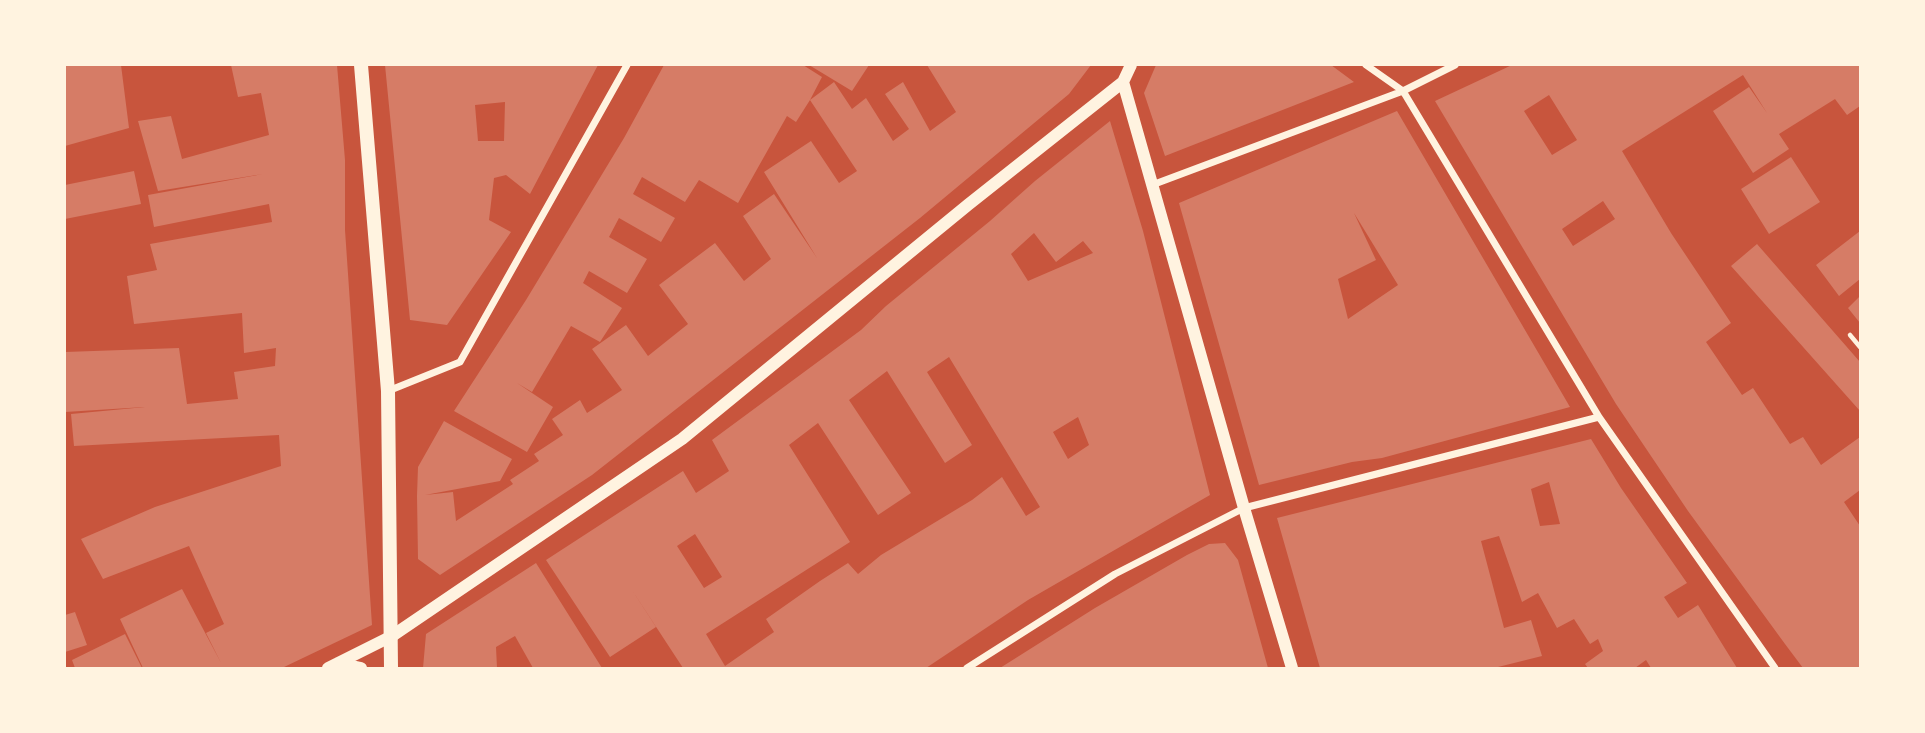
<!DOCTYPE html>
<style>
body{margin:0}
#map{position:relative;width:1925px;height:733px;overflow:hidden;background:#c8553d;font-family:"Varela Round",sans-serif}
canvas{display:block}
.frame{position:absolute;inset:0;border:66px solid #fff3e0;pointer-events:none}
</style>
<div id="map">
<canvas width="1925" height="733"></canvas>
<div class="frame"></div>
</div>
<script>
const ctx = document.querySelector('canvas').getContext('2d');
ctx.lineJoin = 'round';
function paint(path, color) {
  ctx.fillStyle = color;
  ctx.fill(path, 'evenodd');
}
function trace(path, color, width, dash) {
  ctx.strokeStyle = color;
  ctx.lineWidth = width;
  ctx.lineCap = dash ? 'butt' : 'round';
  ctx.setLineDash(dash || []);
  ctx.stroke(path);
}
paint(new Path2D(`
 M 65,65 L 121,65 L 129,128 L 65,146 Z
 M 231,65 L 337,65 L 345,160 L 345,230 L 372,625 L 282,668 L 143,668 L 120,619 L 182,589 L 221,663 L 206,633 L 224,624 L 189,546 L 103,579 L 81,539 L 155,507 L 281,466 L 279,435 L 74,446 L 71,414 L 145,407 L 65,412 L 65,352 L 179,348 L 187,404 L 238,399 L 234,372 L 275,366 L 276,348 L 244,353 L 242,313 L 134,324 L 127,276 L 157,270 L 150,244 L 272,222 L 269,204 L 154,227 L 148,195 L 263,174 L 158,191 L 138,121 L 171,116 L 182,159 L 269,135 L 261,93 L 238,97 Z
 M 385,65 L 598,65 L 530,194 L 506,175 L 494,178 L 489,220 L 511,232 L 447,325 L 410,320 ZM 505,102 L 504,141 L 478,141 L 475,105 Z
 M 664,65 L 803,65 L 822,77 L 810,100 L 834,82 L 852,109 L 866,98 L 893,141 L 909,129 L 885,94 L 903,82 L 930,131 L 956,112 L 927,65 L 1091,65 L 1069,94 L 920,218 L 592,475 L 440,575 L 418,559 L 417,496 L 418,467 L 444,421 L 512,459 L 500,481 L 425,495 L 453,492 L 456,521 L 513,484 L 510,480 L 539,461 L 534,454 L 563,435 L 552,419 L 580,400 L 587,413 L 622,390 L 592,349 L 626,325 L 648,356 L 688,324 L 659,285 L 715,243 L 744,281 L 771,259 L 743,216 L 774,194 L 817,258 L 764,172 L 811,141 L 839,183 L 857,171 L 810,100 L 796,122 L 787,116 L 738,203 L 699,180 L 685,202 L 642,177 L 633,194 L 675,218 L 661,242 L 619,218 L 609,237 L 647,259 L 627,293 L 589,271 L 583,283 L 622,308 L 600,342 L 571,326 L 532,392 L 517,383 L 553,407 L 527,452 L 454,411 L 526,300 L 624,138 Z
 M 809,65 L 869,65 L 852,91 Z
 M 1156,65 L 1331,65 L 1354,82 L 1165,156 L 1144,93 Z
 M 1512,65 L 1860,65 L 1860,106 L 1847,115 L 1835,99 L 1779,134 L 1789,149 L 1753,173 L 1713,111 L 1749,87 L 1767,113 L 1743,75 L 1622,151 L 1671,233 L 1731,323 L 1706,342 L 1742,395 L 1753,388 L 1790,444 L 1803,437 L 1821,465 L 1860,437 L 1860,490 L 1844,502 L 1860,526 L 1860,668 L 1803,668 L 1785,644 L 1688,511 L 1616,404 L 1435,101 ZM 1549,95 L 1577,140 L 1552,155 L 1524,111 ZM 1603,201 L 1615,219 L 1573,246 L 1562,229 Z
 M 1397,111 L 1570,407 L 1382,458 L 1352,462 L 1259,485 L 1179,203 ZM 1354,213 L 1398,285 L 1348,319 L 1338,279 L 1376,260 Z
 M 1110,121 L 1143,231 L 1210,495 L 1028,600 L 926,668 L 683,668 L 630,587 L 656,627 L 610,657 L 546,560 L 683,471 L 696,493 L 729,471 L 712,440 L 861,330 L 886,306 L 990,221 L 1035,181 ZM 1034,233 L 1056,262 L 1083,241 L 1093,253 L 1028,281 L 1011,254 ZM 949,357 L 1040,507 L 1026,516 L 1002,477 L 972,500 L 881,555 L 858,574 L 848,563 L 820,581 L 766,619 L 774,632 L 725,666 L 706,634 L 850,542 L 789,445 L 818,423 L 878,515 L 911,493 L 849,400 L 887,371 L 945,463 L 972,445 L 927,372 ZM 1078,417 L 1089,445 L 1068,459 L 1053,432 ZM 695,534 L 722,577 L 704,588 L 677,546 Z
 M 1791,157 L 1820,202 L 1769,234 L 1741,189 Z
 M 134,171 L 141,204 L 65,219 L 65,185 Z
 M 1860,231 L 1860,279 L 1839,296 L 1816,265 Z
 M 1757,244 L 1860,362 L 1860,411 L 1731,266 Z
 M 1860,296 L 1860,323 L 1848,308 Z
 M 1591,439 L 1621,488 L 1687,583 L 1664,597 L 1678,618 L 1698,605 L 1737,668 L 1651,668 L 1646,660 L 1635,668 L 1588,668 L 1585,664 L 1603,651 L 1598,639 L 1590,644 L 1574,619 L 1557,628 L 1538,593 L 1522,602 L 1499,536 L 1481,541 L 1504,628 L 1531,620 L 1542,656 L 1494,668 L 1320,668 L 1277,518 ZM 1549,482 L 1560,524 L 1540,526 L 1531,489 Z
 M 1225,543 L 1238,560 L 1268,668 L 1000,668 L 1095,608 L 1187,555 L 1209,544 Z
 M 536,563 L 602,668 L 533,668 L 515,636 L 496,647 L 497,668 L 423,668 L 426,634 Z
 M 75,612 L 87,645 L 65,652 L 65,615 Z
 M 125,634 L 142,668 L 75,668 L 72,660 Z`), '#d67c66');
trace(new Path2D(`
 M 1850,335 L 1860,347`), '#fff3e0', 4.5);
trace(new Path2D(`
 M 1366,65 L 1403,91 L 1599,417 L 1775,668
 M 1152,185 L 1403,91 L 1455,65
 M 388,391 L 460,362 L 627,65
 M 967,668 L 1115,574 L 1244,508 L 1599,417`), '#fff3e0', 7);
trace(new Path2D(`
 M 1123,82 L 1244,508 L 1292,668
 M 338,663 L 361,668
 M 328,668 L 392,636 L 682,439 L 969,204 L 1123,82 L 1131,65`), '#fff3e0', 12);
trace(new Path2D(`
 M 361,65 L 388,391 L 391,668`), '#fff3e0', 14);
</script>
